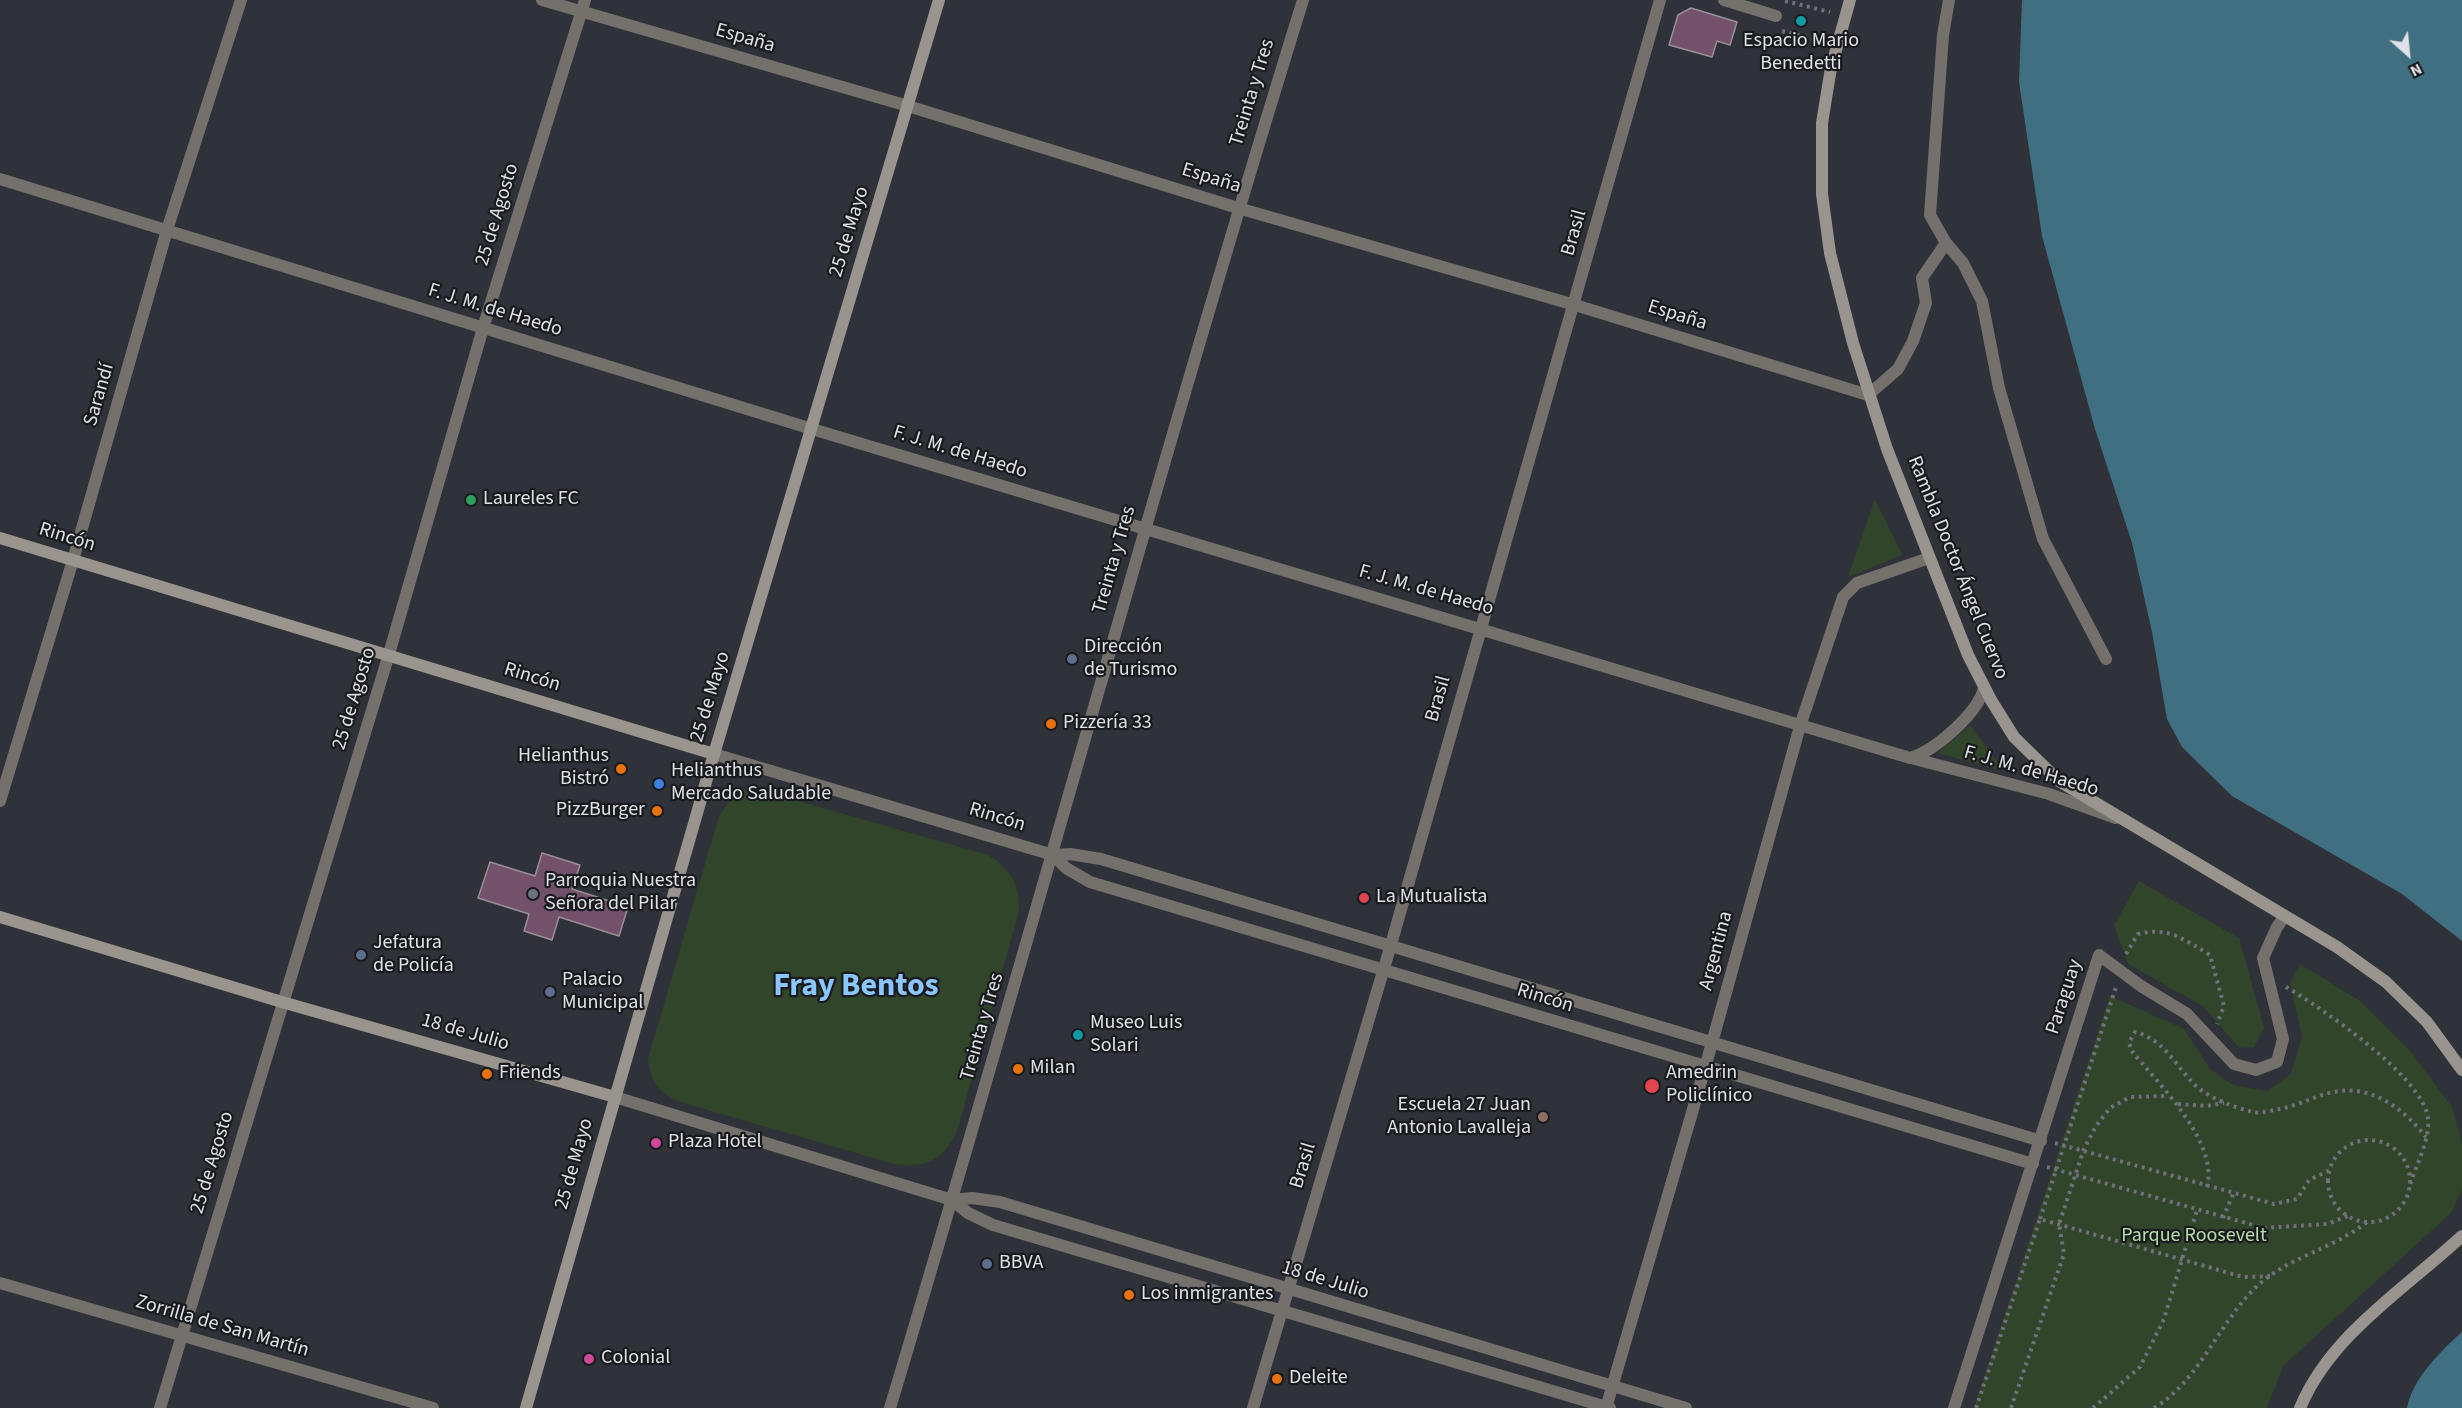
<!DOCTYPE html>
<meta charset="utf-8">
<style>
body{margin:0}
#map{position:relative;width:2462px;height:1408px;overflow:hidden;background:#30323a;font-family:"Source Sans 3",sans-serif}
canvas{display:block}
.north{position:absolute;left:2378px;top:24px;width:60px;height:60px;-webkit-text-stroke:4px #191a1e;paint-order:stroke;rotate:153deg;font-size:16px;font-weight:700;line-height:24px;text-align:center;color:#e0e1e7}
.north::after{content:'';display:block;margin:auto;width:21px;height:27px;background:#e0e1e7;clip-path:polygon(50% 0,100% 100%,50% 72%,0 100%)}
</style>
<div id="map">
<canvas width="2462" height="1408"></canvas>
<div class="north">N</div>
</div>
<script>
const ctx = document.querySelector('canvas').getContext('2d');
ctx.lineJoin = 'round';
function paint(path, color) {
  ctx.fillStyle = color;
  ctx.fill(path, 'evenodd');
}
function trace(path, color, width, dash) {
  ctx.strokeStyle = color;
  ctx.lineWidth = width;
  ctx.lineCap = dash ? 'butt' : 'round';
  ctx.setLineDash(dash || []);
  ctx.stroke(path);
}
function drawText(font, color, halo, rows, align = 'center') {
  ctx.font = font + ' "Source Sans 3",sans-serif';
  ctx.lineWidth = 4.5;
  ctx.setLineDash([]);
  ctx.textBaseline = 'middle';
  ctx.strokeStyle = halo;
  ctx.fillStyle = color;
  for (const [text, x, y, turn = 0] of rows) {
    ctx.save();
    ctx.translate(x, y);
    ctx.rotate((+turn || 0) * Math.PI / 180);
    ctx.textAlign = isNaN(turn) ? turn : align;
    if (halo) ctx.strokeText(text, 0, 0);
    ctx.fillText(text, 0, 0);
    ctx.restore();
  }
}
paint(new Path2D(`
 M 1875,499 L 1902,555 L 1848,577 Z
 M 1970,725 L 2002,769 L 1999,770 L 1938,753 Z
 M 747,790 L 760,790 L 988,855 C 1010,868 1020,885 1019,911 L 957,1131 C 943,1160 926,1169 894,1164 L 684,1103 C 661,1095 651,1084 648,1059 L 719,816 L 735,793 Z
 M 2139,881 L 2239,938 L 2264,1028 L 2254,1047 L 2239,1048 L 2203,1006 L 2128,964 L 2114,925 Z
 M 2300,964 L 2360,1001 L 2411,1052 L 2452,1107 L 2462,1143 L 2462,1189 L 2451,1213 L 2283,1366 L 2267,1408 L 1974,1408 L 2110,996 L 2184,1029 L 2211,1070 L 2233,1085 L 2267,1091 L 2291,1074 L 2302,1036 L 2290,983 Z`), '#30452a');
paint(new Path2D(`
 M 2022,0 L 2462,0 L 2462,941 L 2402,894 L 2232,796 L 2182,747 L 2167,719 L 2152,632 L 2132,543 L 2095,429 L 2042,236 L 2019,82 Z
 M 2462,1332 L 2462,1408 L 2407,1408 C 2413,1378 2440,1352 2462,1332 Z`), '#406f81');
const building = new Path2D(`
 M 1691,8 L 1737,22 L 1730,45 L 1717,41 L 1712,57 L 1669,45 L 1678,15 Z
 M 542,853 L 580,865 L 572,889 L 628,907 L 619,936 L 559,917 L 552,940 L 524,931 L 529,914 L 478,898 L 490,862 L 535,876 Z`);
paint(building, '#73516b');
trace(building, '#998f96', 1.5);
trace(new Path2D(`
 M 1785,1 L 1830,12
 M 1782,31 L 1822,41
 M 2126,954 L 2138,934 C 2168,926 2185,940 2210,955 L 2224,1006 L 2217,1024
 M 2286,987 C 2320,1007 2425,1078 2428,1119 C 2430,1140 2416,1165 2410,1185
 M 2178,1104 L 2207,1106 L 2224,1103
 M2328 1181a41 41 0 1 1 82 0a41 41 0 1 1-82 0Z
 M 2055,1143 L 2274,1204 L 2297,1199 L 2309,1180 L 2330,1170
 M 2047,1167 L 2264,1228 L 2327,1224 L 2348,1216
 M 2207,1187 C 2219,1141 2157,1083 2131,1050 L 2129,1042 L 2135,1032 C 2163,1039 2174,1063 2192,1082 C 2207,1098 2233,1107 2253,1112 C 2261,1114 2272,1110 2280,1109 C 2299,1105 2315,1096 2333,1092 C 2371,1084 2403,1108 2426,1137
 M 2223,1218 L 2233,1194
 M 2040,1219 L 2116,987
 M 1976,1408 L 2040,1219 L 2243,1277 L 2270,1276
 M 2011,1408 L 2064,1254 L 2059,1224 L 2084,1149 L 2096,1126 L 2110,1108 L 2130,1097 L 2167,1096
 M 2093,1408 L 2140,1367 L 2164,1319 L 2197,1210
 M 2154,1408 C 2198,1382 2218,1325 2254,1289 C 2286,1257 2332,1250 2367,1222`), '#6f7078', 4, [3, 4.5]);
trace(new Path2D(`
 M 1949,0 L 1943,35 L 1930,215 L 1946,243 L 1963,263 L 1982,301 L 1999,388 L 2043,539 L 2106,659
 M 1868,395 L 1898,369 L 1913,341 L 1926,303 L 1922,278 L 1946,243`), '#74716d', 12);
trace(new Path2D(`
 M 542,0 L 908,106 L 1238,208 L 1575,305 L 1868,395
 M 1724,0 L 1776,16
 M 0,179 L 812,429 L 1910,758 C 1935,751 1978,713 1984,688
 M 714,754 L 1053,855 L 1070,854 L 1101,859 L 2041,1141
 M 1911,758 L 2049,794 L 2116,818
 M 0,801 L 73,560 L 167,230 L 241,0
 M 1053,855 L 1066,868 L 1090,882 L 2033,1164
 M 615,1097 L 952,1200 L 968,1213 L 993,1225 L 1610,1408
 M 952,1200 L 972,1198 L 1000,1202 L 1686,1408
 M 0,1283 L 433,1408
 M 160,1408 L 389,654 L 483,328 L 585,0
 M 890,1408 C 1031,940 1158,467 1303,0
 M 1253,1408 L 1390,948 L 1660,0
 M 1606,1408 L 1705,1068 L 1800,726 L 1843,597 L 1857,583 L 1929,558
 M 1954,1408 L 2099,955 L 2141,986 L 2187,1014 L 2234,1064 L 2256,1070 L 2277,1062 L 2283,1039 L 2263,958 L 2277,927 L 2285,916`), '#74716d', 12);
trace(new Path2D(`
 M 1850,0 L 1831,68 L 1822,123 L 1822,194 L 1830,253 L 1853,343 L 1887,449 L 1968,655 L 1991,700 L 2014,737 L 2059,781 L 2337,947 L 2386,982 L 2427,1022 L 2462,1070
 M 0,538 L 714,754
 M 0,917 L 282,1002 L 615,1097
 M 526,1408 L 714,754 L 939,0
 M 2300,1408 C 2331,1334 2405,1289 2462,1236`), '#99948e', 12);
for (const [x, y, r, color] of [
 [1801,21,6,"#0f9aa8"],
 [471,500,6,"#2e9e5b"],
 [1072,659,6,"#5c6f8a"],
 [1051,724,6,"#e8710a"],
 [621,769,6,"#e8710a"],
 [659,784,6,"#3f7fe0"],
 [657,811,6,"#e8710a"],
 [533,894,6,"#6b7280"],
 [1364,898,6,"#e0444e"],
 [361,955,6,"#5c6f8a"],
 [550,992,6,"#5c6f8a"],
 [1078,1035,6,"#0f9aa8"],
 [1018,1069,6,"#e8710a"],
 [487,1074,6,"#e8710a"],
 [1652,1086,8,"#e0444e"],
 [1543,1117,6,"#8d6e63"],
 [656,1143,6,"#d1479c"],
 [987,1264,6,"#5c6f8a"],
 [1129,1295,6,"#e8710a"],
 [589,1359,6,"#d1479c"],
 [1277,1379,6,"#e8710a"]
]) {
  const dot = new Path2D();
  dot.arc(x, y, r, 0, 2 * Math.PI);
  ctx.fillStyle = color;
  ctx.fill(dot);
  trace(dot, '#191a1e', 2);
}
drawText('20px', '#e0e1e7', '#191a1e', [
 ["España",745,39,16],
 ["Treinta y Tres",1253,93,-73],
 ["España",1211,179,17],
 ["25 de Agosto",498,215,-73],
 ["25 de Mayo",850,232,-73],
 ["Brasil",1575,233,-74],
 ["F. J. M. de Haedo",495,311,17],
 ["España",1677,316,17],
 ["Sarandí",100,395,-74],
 ["F. J. M. de Haedo",960,453,17],
 ["Rincón",67,538,17],
 ["Treinta y Tres",1115,560,-74],
 ["Rambla Doctor Ángel Cuervo",1957,568,68],
 ["F. J. M. de Haedo",1426,591,16],
 ["Rincón",532,678,17],
 ["25 de Mayo",711,697,-73],
 ["25 de Agosto",355,699,-73],
 ["Brasil",1439,699,-74],
 ["F. J. M. de Haedo",2031,772,16],
 ["Rincón",997,818,17],
 ["Argentina",1717,951,-75],
 ["Paraguay",2065,997,-72],
 ["Rincón",1545,999,17],
 ["Treinta y Tres",983,1027,-74],
 ["18 de Julio",465,1033,16],
 ["25 de Agosto",213,1163,-73],
 ["25 de Mayo",575,1164,-74],
 ["Brasil",1304,1166,-73],
 ["18 de Julio",1325,1281,17],
 ["Zorrilla de San Martín",222,1327,16]
]);
drawText('20px', '#e0e1e7', '#191a1e', [
 ["Espacio Mario",1801,42,"center"],
 ["Benedetti",1801,65,"center"],
 ["Laureles FC",483,500],
 ["Dirección",1084,648],
 ["de Turismo",1084,671],
 ["Pizzería 33",1063,724],
 ["Helianthus",609,757,"right"],
 ["Bistró",609,780,"right"],
 ["Helianthus",671,772],
 ["Mercado Saludable",671,795],
 ["PizzBurger",645,811,"right"],
 ["Parroquia Nuestra",545,882],
 ["Señora del Pilar",545,905],
 ["La Mutualista",1376,898],
 ["Jefatura",373,944],
 ["de Policía",373,967],
 ["Palacio",562,981],
 ["Municipal",562,1004],
 ["Museo Luis",1090,1024],
 ["Solari",1090,1047],
 ["Milan",1030,1069],
 ["Friends",499,1074],
 ["Amedrin",1666,1074],
 ["Policlínico",1666,1097],
 ["Escuela 27 Juan",1531,1106,"right"],
 ["Antonio Lavalleja",1531,1129,"right"],
 ["Plaza Hotel",668,1143],
 ["BBVA",999,1264],
 ["Los inmigrantes",1141,1295],
 ["Colonial",601,1359],
 ["Deleite",1289,1379]
], 'left');
drawText('20px', '#b4e0a8', '#191a1e', [
 ["Parque Roosevelt",2194,1237]
]);
drawText('bold 32px', '#8ac7fe', '#191a1e', [
 ["Fray Bentos",856,988]
]);
</script>
